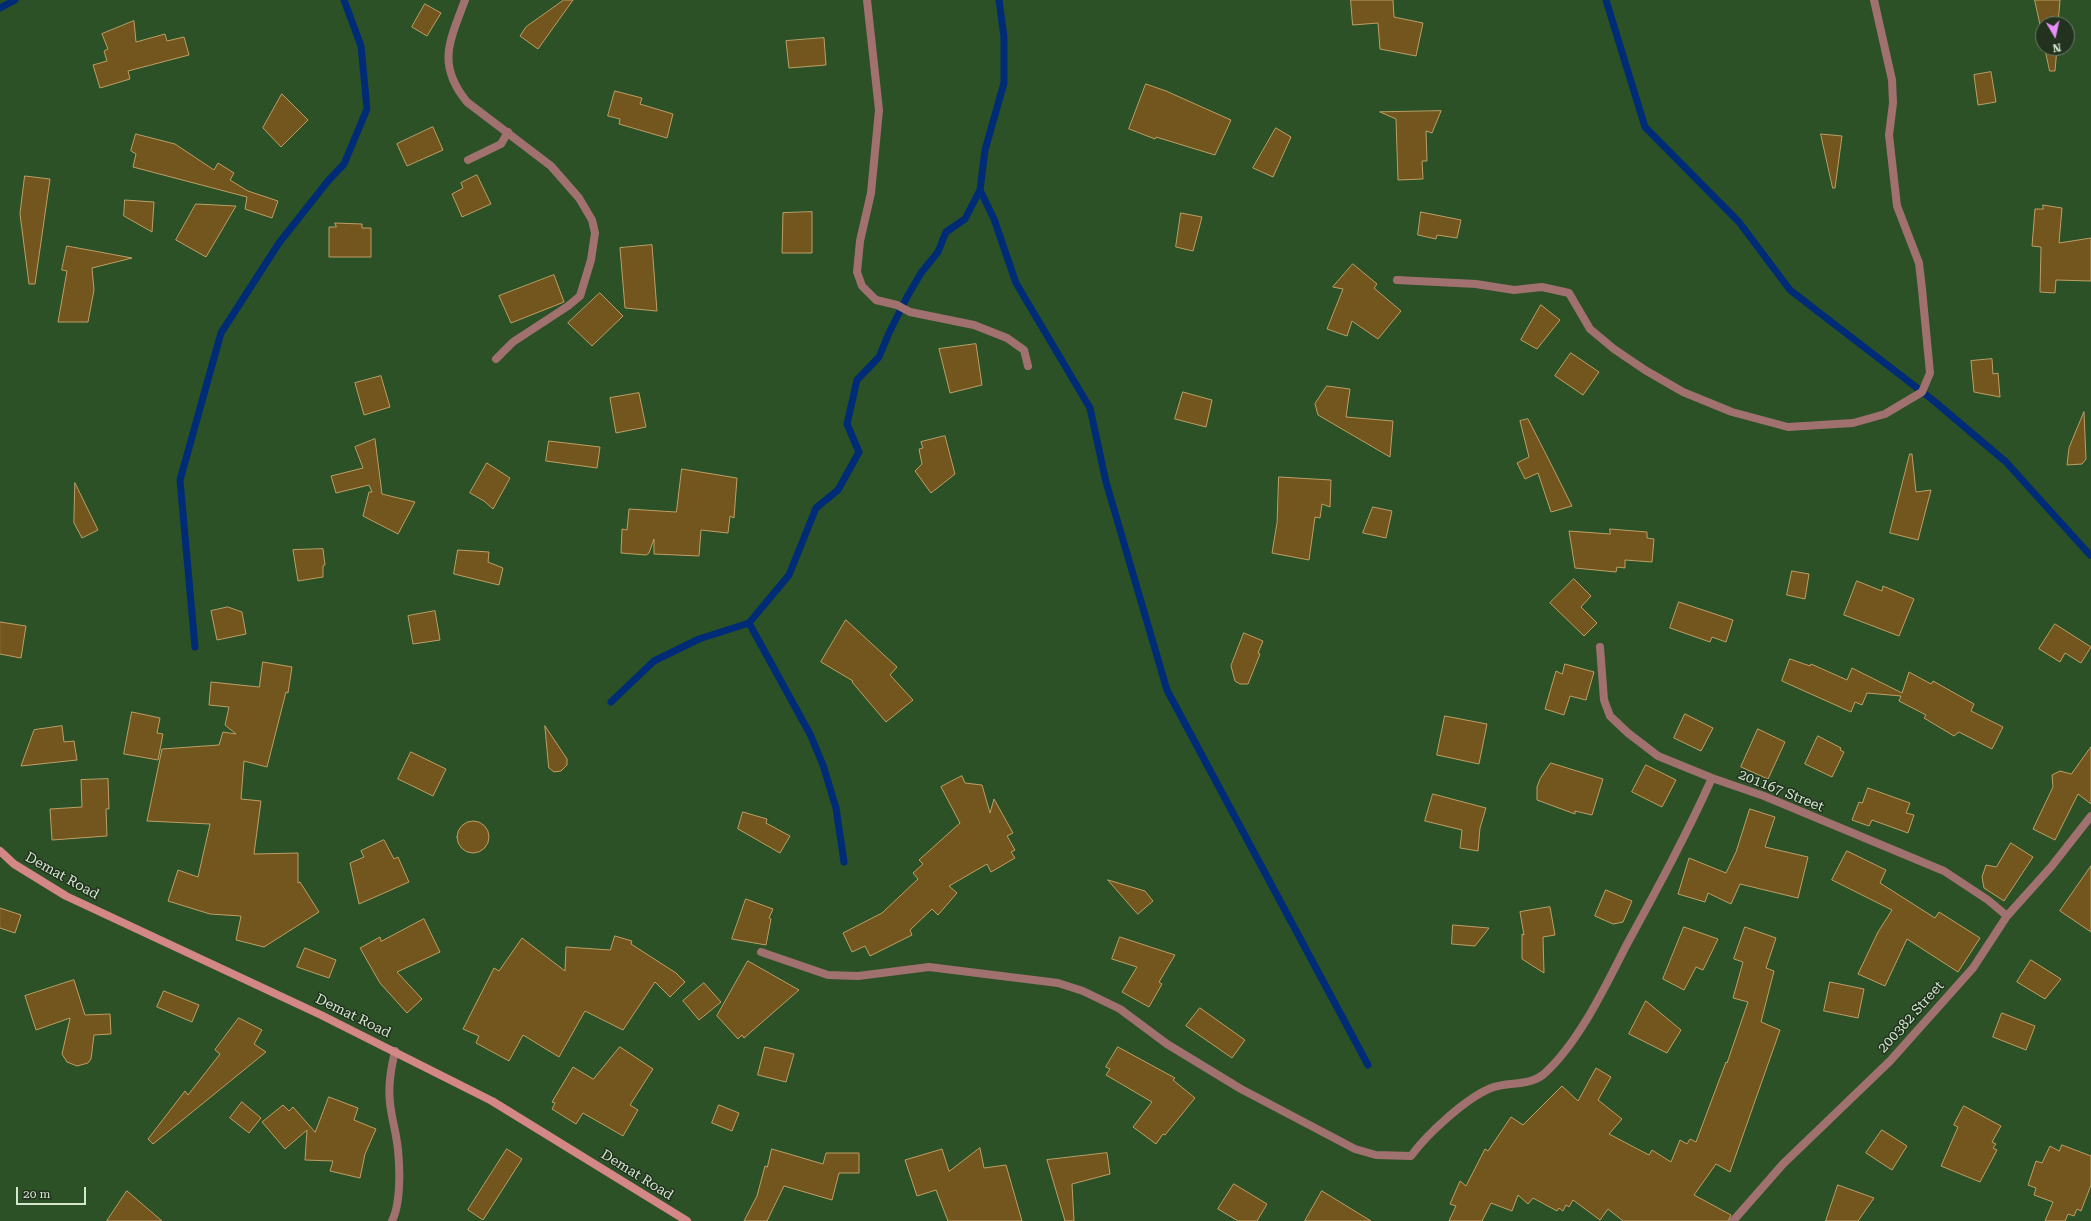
<!DOCTYPE html>
<style>
body{margin:0}
#map{position:relative;width:2091px;height:1221px;overflow:hidden;background:#2c5126;font-family:"Roboto Serif",serif}
canvas{display:block}
.north{position:absolute;left:2035px;top:16px;width:40px;height:40px;box-sizing:border-box;background:#22321f;border:1px solid #687a65;border-radius:50%;rotate:171deg;font-size:11px;font-weight:700;line-height:16px;text-align:center;color:#d2e7ce}
.north::after{content:'';display:block;margin:auto;width:14px;height:18px;background:#ea8dfd;clip-path:polygon(50% 0,100% 100%,50% 72%,0 100%)}
.scale{position:absolute;left:16px;top:1187px;width:70px;height:18px;box-sizing:border-box;border:2px solid #d2e7ce;border-top:0;padding-left:5px;font-size:12px;line-height:14px;white-space:nowrap;color:#d2e7ce;-webkit-text-stroke:3px #22321f;paint-order:stroke}
</style>
<div id="map">
<canvas width="2091" height="1221"></canvas>
<div class="north">N</div>
<div class="scale">20 m</div>
</div>
<script>
const ctx = document.querySelector('canvas').getContext('2d');
ctx.lineJoin = 'round';
function trace(path, color, width, dash) {
  ctx.strokeStyle = color;
  ctx.lineWidth = width;
  ctx.lineCap = dash ? 'butt' : 'round';
  ctx.setLineDash(dash || []);
  ctx.stroke(path);
}
function paint(path, color) {
  ctx.fillStyle = color;
  ctx.fill(path, 'evenodd');
}
function drawText(font, color, halo, rows, align = 'center') {
  ctx.font = font + ' "Roboto Serif",serif';
  ctx.lineWidth = 3;
  ctx.setLineDash([]);
  ctx.textBaseline = 'middle';
  ctx.strokeStyle = halo;
  ctx.fillStyle = color;
  for (const [text, x, y, turn = 0] of rows) {
    ctx.save();
    ctx.translate(x, y);
    ctx.rotate((+turn || 0) * Math.PI / 180);
    ctx.textAlign = isNaN(turn) ? turn : align;
    if (halo) ctx.strokeText(text, 0, 0);
    ctx.fillText(text, 0, 0);
    ctx.restore();
  }
}
trace(new Path2D(`
 M 1606,0 L 1645,127 L 1739,222 L 1790,290 L 1934,401 L 2006,462 L 2090,555
 M 0,8 L 15,0
 M 980,190 L 994,219 L 1016,283 L 1090,408 L 1106,482 L 1167,690 L 1368,1065
 M 749,623 L 810,734 L 823,765 L 836,808 L 844,862
 M 195,647 L 180,480 L 221,333 L 279,243 L 328,181 L 344,164 L 367,109 L 361,46 L 344,0
 M 611,702 L 654,661 L 699,639 L 749,623 L 789,575 L 816,508 L 838,490 L 859,452 L 847,424 L 857,380 L 879,357 L 889,333 L 907,297 L 921,273 L 938,252 L 946,232 L 965,219 L 980,190 L 985,150 L 1004,83 L 1004,37 L 999,0`), '#002c77', 7);
const building = new Path2D(`
 M 564,0 L 573,0 L 538,49 L 520,36 L 526,27 Z
 M 1351,0 L 1393,0 L 1394,17 L 1423,23 L 1416,56 L 1380,49 L 1378,23 L 1353,25 Z
 M 2035,0 L 2060,0 L 2058,24 L 2043,24 L 2043,38 Z
 M 425,4 L 441,13 L 427,36 L 412,27 Z
 M 134,21 L 136,42 L 165,34 L 167,41 L 184,37 L 189,55 L 128,71 L 130,79 L 100,88 L 93,65 L 107,61 L 104,51 L 108,49 L 102,34 Z
 M 824,38 L 826,65 L 789,68 L 786,41 Z
 M 2045,48 L 2057,48 L 2055,71 L 2050,71 Z
 M 1991,72 L 1996,102 L 1978,105 L 1974,75 Z
 M 1146,84 L 1166,91 L 1231,120 L 1215,155 L 1156,137 L 1155,139 L 1129,129 Z
 M 615,91 L 642,98 L 640,104 L 673,114 L 667,138 L 619,124 L 620,119 L 608,116 Z
 M 282,94 L 308,120 L 281,147 L 263,128 Z
 M 1441,111 L 1432,133 L 1426,131 L 1427,161 L 1422,161 L 1423,179 L 1398,180 L 1396,119 L 1380,112 Z
 M 433,127 L 443,150 L 407,166 L 397,144 Z
 M 1276,128 L 1291,137 L 1273,177 L 1253,168 Z
 M 136,134 L 175,144 L 214,170 L 218,163 L 234,173 L 230,180 L 248,191 L 278,201 L 272,218 L 245,209 L 247,197 L 133,167 L 136,154 L 131,151 Z
 M 1821,134 L 1842,136 L 1835,188 L 1833,188 Z
 M 477,175 L 491,204 L 462,217 L 452,194 L 463,188 L 461,183 Z
 M 25,176 L 50,179 L 35,284 L 29,284 L 20,214 Z
 M 125,200 L 154,202 L 152,232 L 124,216 Z
 M 196,204 L 236,206 L 206,257 L 176,240 Z
 M 2043,205 L 2062,208 L 2059,243 L 2091,238 L 2091,281 L 2056,280 L 2055,293 L 2040,292 L 2041,247 L 2032,246 L 2035,209 L 2043,209 Z
 M 812,212 L 812,253 L 782,253 L 783,213 Z
 M 1421,212 L 1461,220 L 1457,238 L 1437,235 L 1436,239 L 1418,235 Z
 M 1181,213 L 1202,217 L 1193,251 L 1176,247 Z
 M 335,223 L 362,224 L 362,228 L 371,228 L 371,257 L 329,257 L 329,227 L 336,227 Z
 M 652,245 L 657,311 L 625,308 L 620,248 Z
 M 67,246 L 132,258 L 92,268 L 94,290 L 88,322 L 58,322 L 67,271 L 62,270 Z
 M 1353,264 L 1377,284 L 1374,288 L 1401,311 L 1378,339 L 1352,321 L 1347,336 L 1327,329 L 1343,289 L 1333,287 Z
 M 554,275 L 564,302 L 511,323 L 499,296 Z
 M 600,293 L 623,316 L 592,346 L 568,323 Z
 M 1541,305 L 1560,320 L 1537,349 L 1521,340 Z
 M 976,344 L 982,385 L 950,393 L 939,349 Z
 M 1571,353 L 1599,372 L 1583,395 L 1555,376 Z
 M 1992,359 L 1993,374 L 1998,373 L 2000,397 L 1974,392 L 1971,361 Z
 M 381,376 L 390,407 L 364,415 L 355,383 Z
 M 1327,386 L 1350,389 L 1346,417 L 1393,421 L 1390,457 L 1318,415 L 1315,404 Z
 M 1183,392 L 1212,400 L 1206,427 L 1175,419 Z
 M 639,393 L 646,427 L 616,433 L 610,398 Z
 M 2084,412 L 2086,459 L 2082,464 L 2067,465 L 2069,448 Z
 M 1528,419 L 1552,466 L 1572,506 L 1551,512 L 1538,473 L 1525,479 L 1517,463 L 1529,457 L 1520,421 Z
 M 945,436 L 955,474 L 931,493 L 915,471 L 922,464 L 919,449 L 923,448 L 921,442 Z
 M 375,439 L 382,494 L 415,502 L 398,534 L 363,516 L 369,492 L 372,492 L 369,485 L 336,493 L 331,476 L 363,468 L 355,447 Z
 M 549,441 L 600,447 L 597,468 L 546,461 Z
 M 1910,454 L 1912,454 L 1916,492 L 1931,490 L 1918,540 L 1890,533 Z
 M 487,463 L 510,478 L 493,509 L 484,501 L 470,493 Z
 M 682,469 L 737,478 L 734,518 L 730,516 L 728,533 L 701,530 L 699,556 L 654,554 L 654,539 L 649,553 L 646,555 L 621,553 L 622,529 L 627,530 L 629,509 L 676,512 Z
 M 1279,477 L 1331,480 L 1330,507 L 1322,504 L 1320,518 L 1315,517 L 1309,560 L 1272,553 L 1277,523 Z
 M 75,483 L 98,530 L 82,538 L 74,523 Z
 M 1373,507 L 1392,511 L 1386,538 L 1363,533 Z
 M 1610,529 L 1647,532 L 1647,538 L 1654,539 L 1652,562 L 1625,560 L 1625,568 L 1617,567 L 1616,572 L 1575,568 L 1569,531 L 1610,534 Z
 M 323,549 L 325,565 L 323,566 L 323,577 L 298,581 L 293,550 Z
 M 458,550 L 489,552 L 488,562 L 503,568 L 499,585 L 454,574 Z
 M 1792,571 L 1809,574 L 1805,599 L 1787,595 Z
 M 1574,579 L 1591,596 L 1581,607 L 1597,623 L 1584,636 L 1550,603 Z
 M 1857,581 L 1882,591 L 1883,586 L 1914,599 L 1899,636 L 1844,615 Z
 M 1679,602 L 1733,620 L 1726,642 L 1712,637 L 1710,642 L 1670,628 Z
 M 228,607 L 242,612 L 246,634 L 217,640 L 211,611 Z
 M 435,611 L 440,640 L 413,644 L 408,616 Z
 M 846,620 L 897,667 L 890,675 L 913,700 L 886,722 L 852,682 L 853,681 L 821,662 Z
 M 0,622 L 26,626 L 21,658 L 0,654 Z
 M 2055,624 L 2091,647 L 2081,663 L 2065,653 L 2060,662 L 2039,649 Z
 M 1244,633 L 1263,641 L 1258,653 L 1260,654 L 1248,684 L 1240,684 L 1235,681 L 1231,666 Z
 M 1790,659 L 1810,666 L 1811,664 L 1847,680 L 1852,668 L 1902,693 L 1909,672 L 1931,684 L 1933,681 L 1974,704 L 1971,711 L 2003,727 L 1992,749 L 1959,732 L 1954,736 L 1924,718 L 1926,715 L 1899,701 L 1901,696 L 1867,693 L 1862,705 L 1855,702 L 1851,712 L 1782,681 Z
 M 263,662 L 292,667 L 288,693 L 286,692 L 267,767 L 244,761 L 241,799 L 261,801 L 254,854 L 298,853 L 298,883 L 300,882 L 319,912 L 264,947 L 236,940 L 241,916 L 210,914 L 168,901 L 178,870 L 198,877 L 210,824 L 147,821 L 162,749 L 219,745 L 223,732 L 236,734 L 225,725 L 229,707 L 209,705 L 211,682 L 259,687 Z
 M 1565,664 L 1594,672 L 1586,700 L 1570,696 L 1564,715 L 1545,709 L 1556,671 L 1562,674 Z
 M 132,712 L 160,718 L 157,733 L 163,734 L 158,760 L 124,754 Z
 M 1685,714 L 1713,728 L 1701,751 L 1674,738 Z
 M 1445,716 L 1487,724 L 1479,764 L 1437,755 Z
 M 62,726 L 64,742 L 74,741 L 77,760 L 21,766 L 34,730 Z
 M 545,726 L 567,759 L 567,765 L 561,771 L 554,772 L 549,768 Z
 M 1758,729 L 1785,742 L 1768,779 L 1741,767 Z
 M 1818,736 L 1841,748 L 1840,750 L 1844,752 L 1832,777 L 1805,764 Z
 M 2091,747 L 2091,804 L 2078,794 L 2055,840 L 2033,829 L 2053,787 L 2052,775 L 2060,771 L 2071,774 Z
 M 411,752 L 446,769 L 433,796 L 398,779 Z
 M 1551,763 L 1603,779 L 1592,815 L 1575,811 L 1575,814 L 1537,800 L 1537,787 L 1540,779 Z
 M 1646,765 L 1676,780 L 1662,807 L 1632,792 Z
 M 962,776 L 965,783 L 982,785 L 990,813 L 994,799 L 1013,833 L 1007,836 L 1015,850 L 1011,852 L 1015,858 L 991,872 L 987,864 L 949,886 L 957,893 L 938,915 L 932,909 L 910,930 L 912,935 L 870,956 L 865,946 L 852,952 L 843,933 L 882,913 L 918,879 L 913,873 L 923,864 L 919,860 L 960,823 L 941,787 Z
 M 108,779 L 109,809 L 106,809 L 107,836 L 52,840 L 50,809 L 82,807 L 81,780 Z
 M 1868,788 L 1910,803 L 1906,813 L 1914,815 L 1908,833 L 1872,820 L 1869,826 L 1852,820 L 1859,802 L 1862,803 Z
 M 1433,794 L 1486,808 L 1480,828 L 1478,851 L 1460,848 L 1462,830 L 1425,821 Z
 M 1750,809 L 1775,817 L 1765,847 L 1808,857 L 1798,898 L 1740,884 L 1731,904 L 1708,893 L 1705,902 L 1678,894 L 1689,858 L 1726,873 L 1736,852 Z
 M 743,812 L 767,819 L 766,823 L 790,836 L 780,853 L 738,829 Z
 M457 837a16 16 0 1 1 32 0a16 16 0 1 1-32 0Z
 M 384,840 L 394,859 L 398,857 L 409,882 L 359,904 L 350,863 L 364,857 L 361,851 Z
 M 2011,843 L 2033,857 L 2004,901 L 1984,888 L 1982,877 L 1986,865 L 1996,867 Z
 M 1847,851 L 1886,870 L 1880,883 L 1935,918 L 1939,912 L 1980,938 L 1958,972 L 1907,939 L 1885,986 L 1858,974 L 1878,932 L 1892,910 L 1832,880 Z
 M 2091,866 L 2091,932 L 2060,911 Z
 M 1108,880 L 1145,891 L 1153,901 L 1138,914 Z
 M 1606,890 L 1632,901 L 1623,922 L 1613,924 L 1595,916 Z
 M 746,899 L 773,909 L 769,918 L 771,919 L 766,945 L 732,939 Z
 M 1550,907 L 1555,935 L 1543,937 L 1544,973 L 1522,959 L 1522,934 L 1524,935 L 1520,912 Z
 M 0,908 L 21,915 L 15,933 L 0,928 Z
 M 424,919 L 440,952 L 397,972 L 422,999 L 407,1013 L 380,983 L 360,948 L 380,937 L 381,941 Z
 M 1453,925 L 1489,928 L 1475,946 L 1452,944 Z
 M 1684,927 L 1718,939 L 1703,970 L 1696,967 L 1684,990 L 1663,979 Z
 M 1745,927 L 1776,938 L 1766,968 L 1774,971 L 1761,1022 L 1780,1030 L 1730,1172 L 1716,1164 L 1694,1195 L 1731,1215 L 1728,1221 L 1623,1221 L 1608,1209 L 1600,1220 L 1573,1200 L 1569,1207 L 1566,1205 L 1563,1211 L 1559,1208 L 1557,1211 L 1533,1198 L 1528,1204 L 1518,1195 L 1512,1211 L 1491,1203 L 1482,1221 L 1449,1221 L 1456,1206 L 1450,1204 L 1460,1181 L 1466,1186 L 1485,1149 L 1488,1151 L 1511,1117 L 1523,1125 L 1562,1086 L 1578,1101 L 1596,1068 L 1611,1077 L 1598,1100 L 1622,1119 L 1609,1134 L 1649,1155 L 1652,1150 L 1671,1162 L 1680,1140 L 1687,1144 L 1690,1139 L 1696,1142 L 1726,1062 L 1727,1063 L 1748,1002 L 1733,998 L 1743,962 L 1734,959 Z
 M 615,936 L 632,941 L 631,944 L 676,973 L 685,982 L 670,997 L 655,982 L 623,1030 L 585,1011 L 559,1057 L 523,1035 L 509,1061 L 476,1043 L 479,1036 L 463,1029 L 494,968 L 499,971 L 522,938 L 565,971 L 566,947 L 610,950 Z
 M 1120,937 L 1175,955 L 1159,982 L 1162,984 L 1149,1007 L 1122,992 L 1137,967 L 1112,959 Z
 M 305,948 L 336,960 L 329,978 L 297,967 Z
 M 2031,960 L 2061,979 L 2045,999 L 2017,982 Z
 M 748,961 L 799,990 L 744,1038 L 742,1035 L 738,1039 L 717,1016 Z
 M 74,980 L 85,1015 L 110,1014 L 111,1034 L 94,1035 L 91,1059 L 88,1063 L 77,1066 L 67,1062 L 62,1054 L 70,1018 L 36,1030 L 25,996 Z
 M 1830,982 L 1864,989 L 1858,1018 L 1824,1011 Z
 M 704,983 L 721,1002 L 699,1020 L 683,1001 Z
 M 164,991 L 199,1005 L 192,1022 L 157,1007 Z
 M 1646,1001 L 1681,1030 L 1667,1053 L 1629,1034 Z
 M 1200,1008 L 1245,1040 L 1232,1058 L 1186,1026 Z
 M 2002,1013 L 2035,1026 L 2026,1050 L 1993,1037 Z
 M 239,1018 L 262,1030 L 254,1044 L 266,1052 L 153,1144 L 148,1139 L 185,1091 L 188,1095 L 220,1054 L 215,1050 Z
 M 620,1047 L 653,1069 L 630,1105 L 638,1110 L 623,1136 L 583,1113 L 576,1124 L 552,1109 L 555,1103 L 552,1102 L 573,1067 L 593,1079 Z
 M 765,1047 L 794,1054 L 786,1082 L 758,1075 Z
 M 1118,1047 L 1175,1078 L 1173,1080 L 1195,1098 L 1165,1135 L 1163,1134 L 1156,1144 L 1133,1127 L 1152,1102 L 1106,1075 L 1110,1069 L 1106,1067 Z
 M 329,1097 L 358,1108 L 354,1120 L 376,1129 L 365,1154 L 360,1178 L 330,1171 L 333,1161 L 305,1160 L 307,1130 L 285,1149 L 262,1122 L 283,1105 L 289,1111 L 293,1107 L 315,1132 Z
 M 242,1102 L 261,1118 L 249,1133 L 230,1118 Z
 M 719,1105 L 739,1113 L 732,1131 L 712,1123 Z
 M 1964,1106 L 2001,1126 L 1992,1142 L 1996,1144 L 1993,1148 L 1997,1150 L 1980,1182 L 1941,1166 L 1958,1127 L 1954,1125 Z
 M 1882,1130 L 1907,1146 L 1892,1170 L 1866,1153 Z
 M 2062,1145 L 2091,1156 L 2091,1185 L 2081,1211 L 2077,1209 L 2074,1216 L 2068,1214 L 2065,1221 L 2045,1221 L 2053,1202 L 2034,1195 L 2036,1188 L 2028,1185 L 2036,1161 L 2042,1163 L 2050,1146 L 2059,1151 Z
 M 980,1148 L 984,1168 L 1006,1165 L 1022,1221 L 948,1221 L 936,1190 L 917,1196 L 905,1160 L 942,1149 L 949,1171 Z
 M 507,1149 L 522,1159 L 483,1220 L 468,1210 Z
 M 772,1149 L 823,1164 L 826,1153 L 859,1153 L 859,1173 L 839,1173 L 832,1200 L 784,1186 L 767,1221 L 744,1221 L 757,1196 L 765,1166 L 767,1167 Z
 M 1107,1153 L 1110,1174 L 1072,1184 L 1074,1221 L 1065,1221 L 1047,1160 Z
 M 1234,1184 L 1267,1204 L 1257,1221 L 1238,1221 L 1218,1209 Z
 M 1838,1185 L 1874,1198 L 1858,1221 L 1826,1221 Z
 M 127,1191 L 162,1221 L 107,1221 Z
 M 1322,1191 L 1371,1221 L 1305,1221 Z`);
paint(building, '#73561d');
trace(building, '#bd9e67', 1);
trace(new Path2D(`
 M 468,160 L 501,144 L 508,132`), '#a17170', 8);
trace(new Path2D(`
 M 465,0 C 450,41 436,64 467,102 L 551,166 L 579,198 L 592,220 L 595,233 L 591,260 L 580,296 L 568,306 L 513,342 L 496,359
 M 867,0 L 879,110 L 871,193 L 860,241 L 857,272 L 862,286 L 876,300 L 897,305 L 910,312 L 974,325 L 1007,338 L 1024,350 L 1028,366
 M 1397,280 L 1476,284 L 1514,290 L 1542,287 L 1569,293 L 1590,329 L 1614,349 L 1645,370 L 1683,392 L 1732,412 L 1788,427 L 1853,423 L 1885,414 L 1922,392 L 1930,373 L 1922,289 L 1919,263 L 1897,206 L 1889,135 L 1893,103 L 1892,80 L 1874,0
 M 1600,647 L 1604,700 L 1610,716 L 1628,733 L 1658,756 L 1712,778 L 1764,796 L 1944,871 L 1988,900 L 2007,916
 M 761,952 L 828,975 L 858,976 L 929,967 L 1058,983 L 1083,991 L 1120,1009 L 1167,1044 L 1241,1089 L 1355,1149 L 1376,1155 L 1411,1156 C 1427,1134 1466,1098 1491,1088 C 1509,1081 1530,1087 1545,1073 C 1579,1042 1605,987 1626,946 C 1656,891 1686,836 1712,778
 M 392,1221 C 402,1201 400,1158 396,1136 C 394,1125 391,1114 390,1103 C 388,1085 391,1069 395,1051
 M 1733,1221 L 1783,1164 L 1890,1061 L 1973,968 L 2007,916 L 2051,867 L 2091,816`), '#a17170', 8);
trace(new Path2D(`
 M 0,851 L 14,864 L 66,896 L 321,1015 L 492,1101 L 687,1221`), '#d38786', 8);
drawText('14px', '#d2e7ce', '#22321f', [
 ["201167 Street",1781,791,22],
 ["Demat Road",62,876,29],
 ["Demat Road",353,1016,26],
 ["200382 Street",1911,1017,-48],
 ["Demat Road",637,1175,32]
]);
</script>
